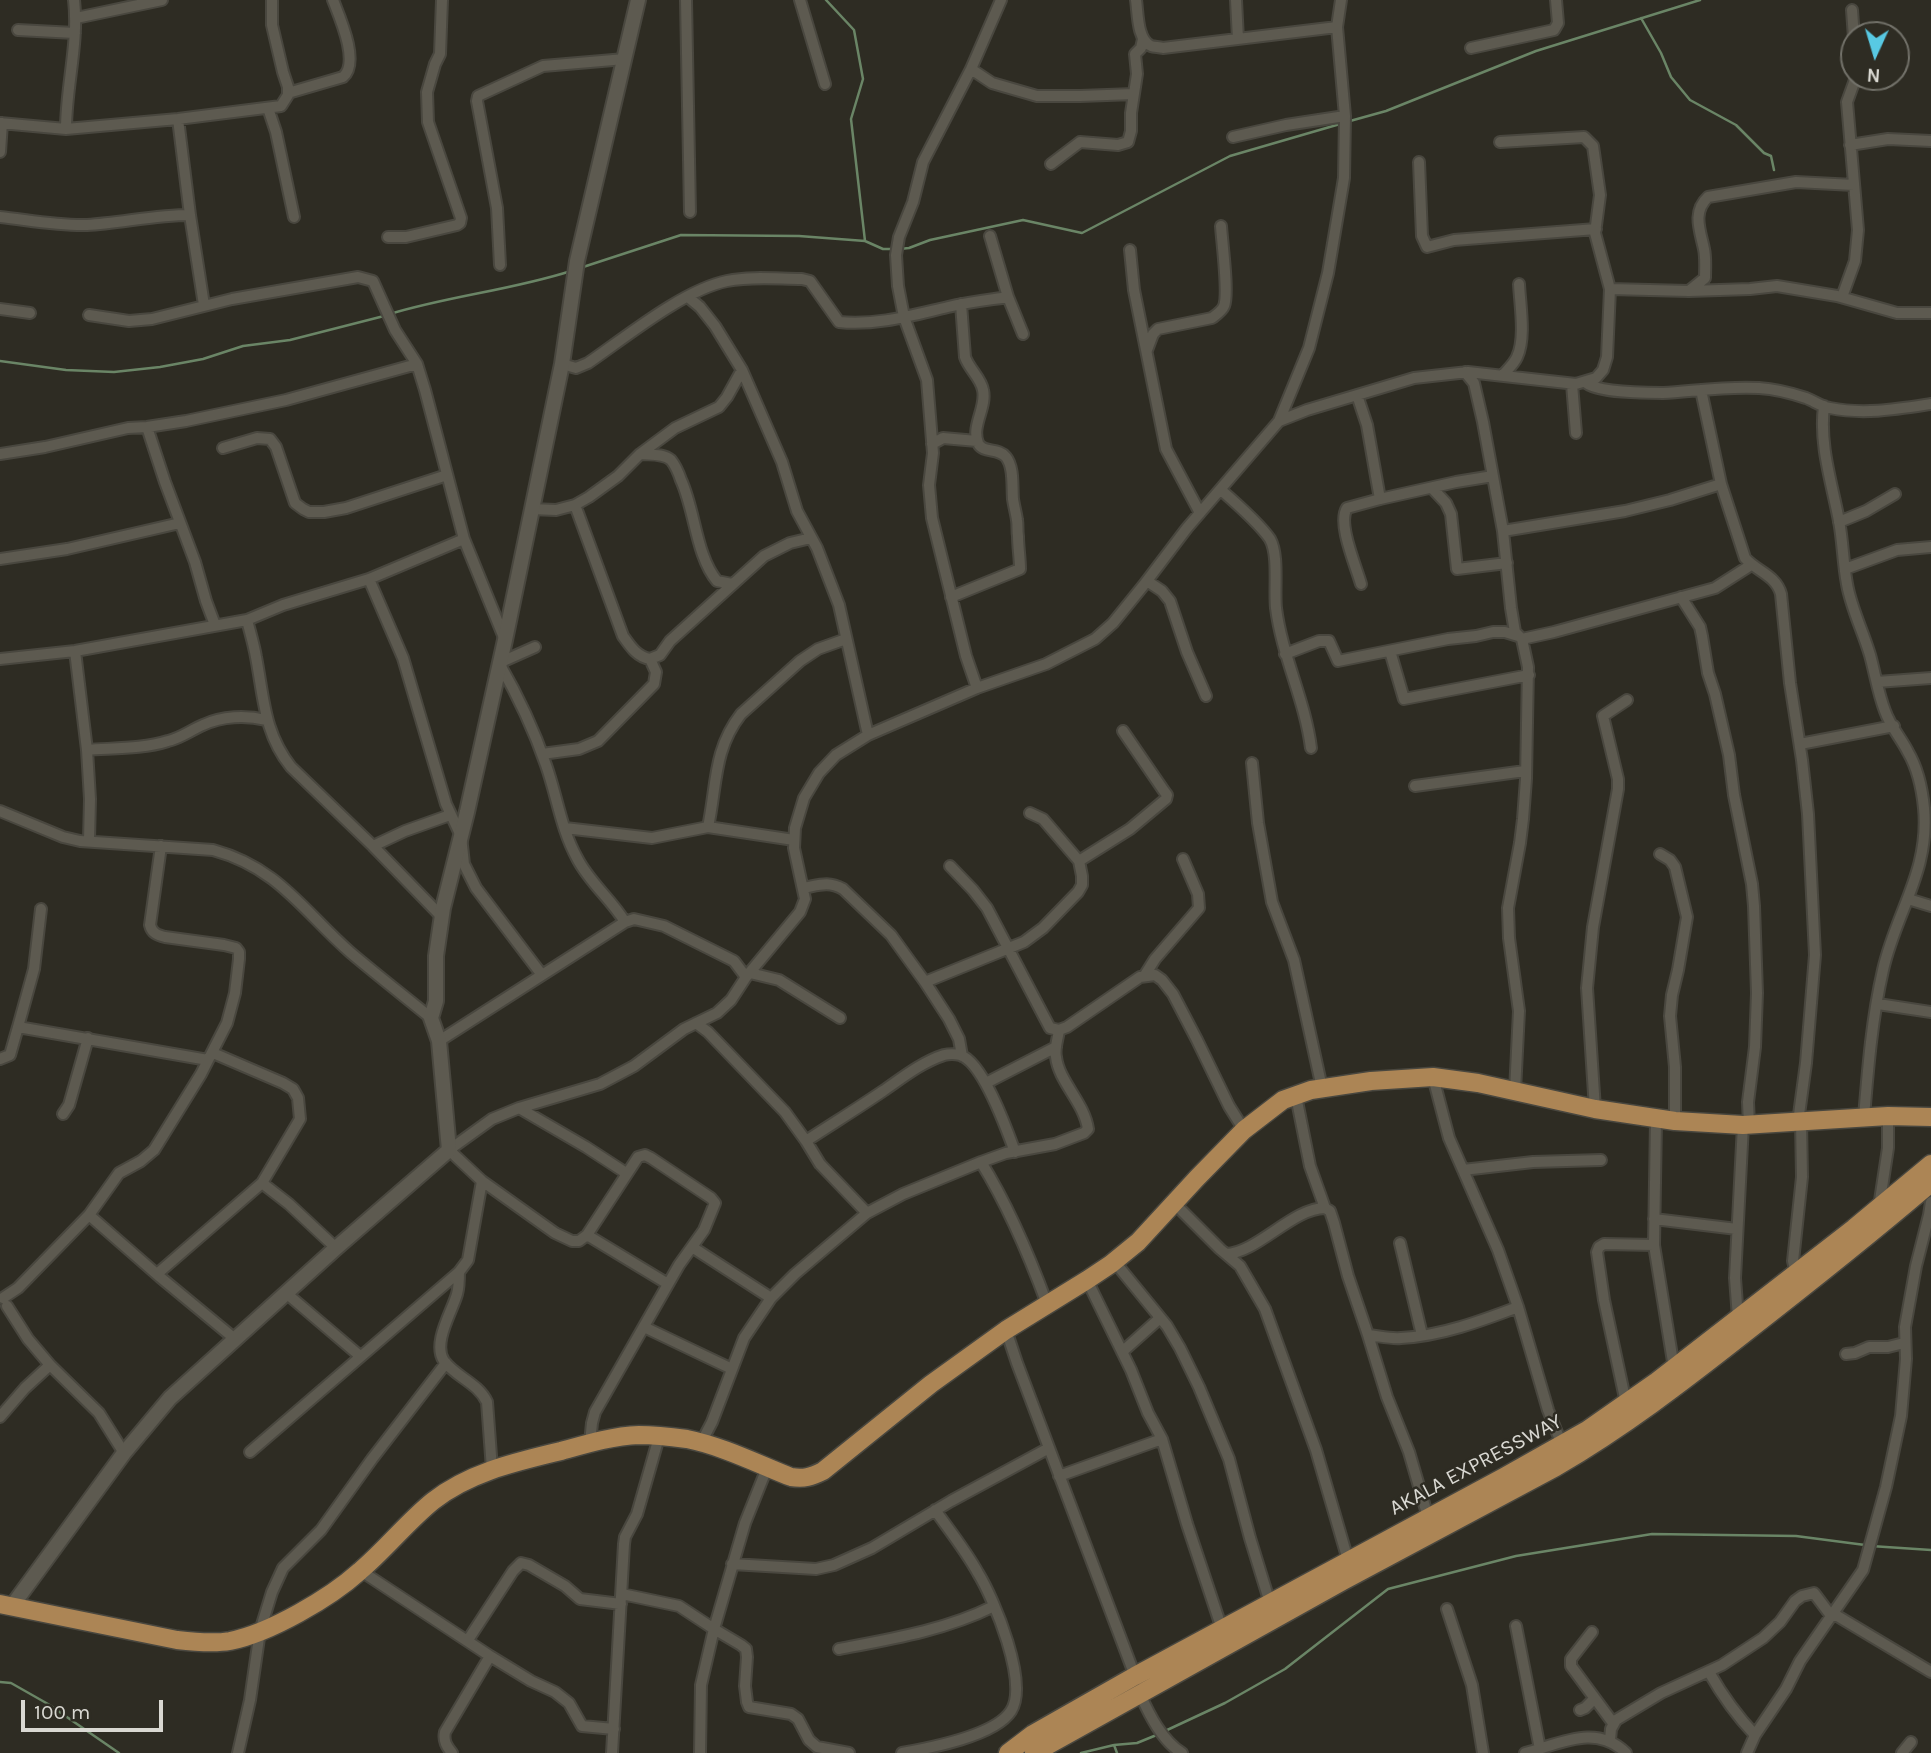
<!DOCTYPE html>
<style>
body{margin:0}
#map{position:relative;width:1931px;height:1753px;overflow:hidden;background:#2e2c23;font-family:Karla,sans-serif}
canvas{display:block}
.north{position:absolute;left:1840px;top:21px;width:70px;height:70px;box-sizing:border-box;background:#2e2c23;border:2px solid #727169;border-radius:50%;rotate:184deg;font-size:19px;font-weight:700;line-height:28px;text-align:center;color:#d9d8d2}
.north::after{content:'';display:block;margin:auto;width:24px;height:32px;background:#58c9e3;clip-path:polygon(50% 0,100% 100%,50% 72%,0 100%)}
.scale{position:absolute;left:21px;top:1700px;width:142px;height:32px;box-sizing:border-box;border:4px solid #d9d8d2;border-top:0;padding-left:9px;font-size:21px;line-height:24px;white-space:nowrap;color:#d9d8d2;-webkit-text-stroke:5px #2e2c23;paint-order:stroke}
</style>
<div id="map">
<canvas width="1931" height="1753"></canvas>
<div class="north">N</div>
<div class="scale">100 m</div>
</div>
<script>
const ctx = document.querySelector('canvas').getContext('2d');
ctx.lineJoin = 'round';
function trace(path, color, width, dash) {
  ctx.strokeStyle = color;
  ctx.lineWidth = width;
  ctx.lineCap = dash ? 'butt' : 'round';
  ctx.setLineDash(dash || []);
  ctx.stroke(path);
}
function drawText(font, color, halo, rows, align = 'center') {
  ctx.font = font + ' Karla,sans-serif';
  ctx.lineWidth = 5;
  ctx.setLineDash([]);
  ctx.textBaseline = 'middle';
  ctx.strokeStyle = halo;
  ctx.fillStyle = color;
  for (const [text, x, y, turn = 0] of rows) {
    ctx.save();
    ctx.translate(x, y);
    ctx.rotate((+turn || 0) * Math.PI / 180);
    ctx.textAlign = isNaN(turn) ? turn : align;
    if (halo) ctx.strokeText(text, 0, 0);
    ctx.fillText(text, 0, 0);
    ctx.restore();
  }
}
trace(new Path2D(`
 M 826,0 L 854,30 L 863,79 L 851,119 L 865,241
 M 1641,18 L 1661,53 L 1671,77 L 1690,100 L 1736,125 L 1764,153 L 1771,156 L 1774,170
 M 1350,121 L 1386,111 L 1536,51 L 1700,0
 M 899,249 L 909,248 L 930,240 L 1023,220 L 1082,233 L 1230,156 L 1340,124
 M 580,268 L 681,235 L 799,236 L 865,241 L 883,249 L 892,249
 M 390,314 C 449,296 512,290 571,271
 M 0,361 L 66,370 L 114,372 L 160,367 L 203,359 L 243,346 L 290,340 L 384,316
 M 1871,1546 L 1931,1550
 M 0,1682 L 11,1683 L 48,1704 L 119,1753
 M 1165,1731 L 1225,1703 L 1285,1669 L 1388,1589 L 1516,1556 L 1652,1534 L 1796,1536 L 1865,1545
 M 1114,1745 L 1117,1753
 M 1081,1753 L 1114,1745 L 1137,1743 L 1159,1734`), '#6a8566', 2.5);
const minor = new Path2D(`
 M 74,0 C 79,43 66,86 66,129 L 178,119 L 281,106 L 288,95 L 288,87 L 283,72 L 272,25 L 272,0
 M 686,0 L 690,212
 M 800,0 L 825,84
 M 1136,0 C 1138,13 1137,40 1151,46 C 1154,47 1159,47 1163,48 L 1337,27
 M 1236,0 L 1238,39
 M 1852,10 L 1854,38
 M 76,18 L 162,0
 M 18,30 L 75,33
 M 1471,48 L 1554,30 L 1558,23 L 1556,0
 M 971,69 L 992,83 L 1037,96 L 1080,96 L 1134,94
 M 288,93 L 343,77 C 360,63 340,18 333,0
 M 268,108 L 276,132 L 294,217
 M 178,119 L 190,215 L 204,305
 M 0,123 L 66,129
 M 1233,137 L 1286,125 L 1345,116
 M 1850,145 L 1888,139 L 1931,141
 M 0,152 L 2,123
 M 1419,162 L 1422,236 L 1427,247 L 1454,240 L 1596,229
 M 1051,164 L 1080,142 L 1118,145 L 1128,142 L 1131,131 L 1131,113 L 1137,74 L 1135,54 L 1141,48 L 1143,39
 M 0,217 C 28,220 58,226 87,225 C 121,223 155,215 190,215
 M 990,236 L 1008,297 L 1023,334
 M 388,237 L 406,237 L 457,225 L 460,223 L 461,218 L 428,122 L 427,92 L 435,64 L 440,54 L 442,0
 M 1130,250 L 1134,290 L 1166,449 L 1200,513
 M 500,265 L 497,208 L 477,101 L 478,96 L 543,66 L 625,59
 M 1610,289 L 1689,291 L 1750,289 L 1777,286 L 1837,296 L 1897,313 L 1931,313
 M 1689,291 L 1705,278 C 1705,269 1706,258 1704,249 C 1700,230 1692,212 1708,197 L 1796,182 L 1854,185
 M 688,297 L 700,307 L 715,326 L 742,370 L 782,462 L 797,511 L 817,548 L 839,605 L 868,735
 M 1842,297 L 1855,261 L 1858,230 L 1847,102 L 1856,77
 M 0,309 L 30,313
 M 89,315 L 129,321 L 152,319 L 232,299 L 358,277 L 373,281 L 395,330 L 417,364 L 425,390 L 464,539 L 505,640
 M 1147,350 L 1153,334 L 1158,329 L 1212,318 C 1216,315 1222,311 1224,306 C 1229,294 1222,242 1221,226
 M 562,364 L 576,368 L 588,363 C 626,337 683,290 727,281 C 751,276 778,279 802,279 L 810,281 L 839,322 C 876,326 913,315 948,307 C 968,302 988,300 1008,297
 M 1465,372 L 1474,383 L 1483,422 L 1503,531 L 1511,608 L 1515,632 L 1522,639 L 1528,667 L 1526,779 L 1523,819 L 1520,843 L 1508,908 L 1509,938 L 1519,1011 L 1515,1091
 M 1503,375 C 1507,370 1514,364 1517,357 C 1526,338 1520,305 1519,284
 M 1585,382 C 1597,393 1646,393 1663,393 C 1695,391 1727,386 1759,388 C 1774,389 1791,393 1806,398 C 1814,401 1822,407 1830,408 C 1864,415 1898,409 1931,404
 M 1572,384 L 1576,433
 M 1701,390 L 1721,484 L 1745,558 C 1756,571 1776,575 1781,594 L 1790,683 L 1802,760 L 1808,814 L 1815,955 L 1806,1063 L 1798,1122
 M 1357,395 L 1367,425 L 1380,499
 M 1824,406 C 1819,446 1832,483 1839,521 C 1843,542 1843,563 1847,584 C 1851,608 1863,631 1870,655 C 1875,673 1878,693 1885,711 C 1890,726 1901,738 1908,752 C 1918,769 1922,788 1924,808 C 1930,871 1896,912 1883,970 C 1872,1018 1868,1068 1864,1117
 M 1279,421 L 1307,410 L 1414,378 L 1468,372 L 1576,384 L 1596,378 L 1603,370 L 1607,357 L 1610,289 L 1595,233 L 1600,195 L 1593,146 L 1584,137 L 1500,142
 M 147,427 L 165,482 L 195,562 L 206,601 L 215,625
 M 932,444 L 943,438 L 977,441
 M 223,448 L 257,438 L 270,439 L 276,447 L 295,503 L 303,509 L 309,512 L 324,512 L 346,508 L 447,475
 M 0,454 L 45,447 L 128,428 L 147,427 L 186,421 L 286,400 L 417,364
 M 640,454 C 650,455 663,453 671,460 C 675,465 679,474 681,480 C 695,510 696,556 717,581 L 732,584
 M 1432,488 L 1446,503 L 1451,514 L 1457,569 L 1507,563
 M 1221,490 C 1236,503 1259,523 1270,539 C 1279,555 1274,589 1276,608 C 1282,656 1305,700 1311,748
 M 531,509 L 556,510 L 575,505 L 589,497 L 618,476 L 640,454 L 675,428 L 719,407 L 727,397 L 742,370
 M 1839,522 L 1866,511 L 1895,494
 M 1503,531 L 1625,511 L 1670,500 L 1721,484
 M 0,559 L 67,549 L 180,523
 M 1845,569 L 1897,550 L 1931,547
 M 369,579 L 403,658 L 446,804 L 461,836 L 464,864 L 476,888 L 542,975
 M 1147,581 L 1162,591 L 1170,601 L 1187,652 L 1206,696
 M 1361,584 C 1356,566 1337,523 1347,508 L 1380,499 L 1456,482 L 1493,476
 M 951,597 L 1020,569 C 1020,558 1018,547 1018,536 C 1017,531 1018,526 1017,520 C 1016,513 1014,506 1013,499 C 1012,486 1014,467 1006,457 C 998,447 983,454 978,443 C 971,426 987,407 983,390 C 981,378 969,369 965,357 L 961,304
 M 1681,597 L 1700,627 L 1702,636 L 1708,673 L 1715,694 L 1729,755 L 1734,795 L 1752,884 L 1754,906 L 1757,993 L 1755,1047 L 1748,1102 L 1749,1125
 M 247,620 C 250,632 254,645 256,657 C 264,699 264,733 291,767 L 373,846 L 442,917
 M 1522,639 L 1554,632 L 1715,588 L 1751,565
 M 535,647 L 499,663 C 518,696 534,730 546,765 C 557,796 561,829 577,858 C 589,882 611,899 625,922 L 634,919 L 664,926 L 734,961 L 746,977
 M 75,651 L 87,750 L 90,799 L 89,840
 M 1390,651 L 1404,699 L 1529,675
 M 1285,654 L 1319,641 L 1329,641 L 1338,661 L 1448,639 L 1476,636 L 1493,632 L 1505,632 L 1518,636
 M 0,659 L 75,651 L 247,620 L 283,605 L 369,579 L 464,539
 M 650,659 L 660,655 L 670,641 L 764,556 L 790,543 L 811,538
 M 1877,682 L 1931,678
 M 977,688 L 966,656 L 932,518 L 929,485 L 933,453 L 927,380 L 904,317 L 898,286 L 896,255 L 899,237 L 913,202 L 923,162 L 971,69 L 1001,0
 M 1800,744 L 1894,726
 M 87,750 C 114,748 143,749 168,741 C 181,738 191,730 203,725 C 222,716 246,715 266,720
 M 542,754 L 579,749 L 598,741 L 654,684 L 656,672 L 650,659 C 637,657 630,646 623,636 L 575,505
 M 1252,763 L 1258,823 L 1272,902 L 1294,960 L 1322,1088
 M 1415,786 L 1525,771
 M 0,811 L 63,837 L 80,841 L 213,850 C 279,868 303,911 351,953 C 377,975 404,996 431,1018
 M 565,828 L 652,838 L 708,827
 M 794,840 L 708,827 C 717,785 713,750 741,714 L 800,661 L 818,649 L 846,639
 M 373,846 L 405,831 L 450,815
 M 1660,854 L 1670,860 L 1675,867 L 1687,917 L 1678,970 L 1672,995 L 1670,1016 L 1675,1067 L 1675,1121
 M 1079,861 L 1130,829 L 1166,799 L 1167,795 L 1164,791 L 1123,731
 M 950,866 L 973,890 L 987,908 L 1050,1028 L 1059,1030 L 1067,1027 L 1140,977 L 1155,975 L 1162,980 L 1173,994 L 1197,1040 L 1229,1106 L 1244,1130
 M 803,888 C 820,885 828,881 843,889 L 891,935 L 925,982 L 949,1019 L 959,1039 L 962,1056
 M 1908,899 L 1931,906
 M 750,973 L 779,980 L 840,1018
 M 1145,975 L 1155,959 L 1199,908 L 1198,894 L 1183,859
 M 925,982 L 1024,942 L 1043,928 L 1078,892 L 1082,885 L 1082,876 L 1079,861 L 1043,819 L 1030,813
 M 1878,1004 L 1931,1012
 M 696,1023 L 708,1032 L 785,1112 L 806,1141 L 820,1164 L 867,1213
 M 18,1027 L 34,969 L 41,909
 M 439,1041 L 625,922
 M 0,1059 L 10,1055 L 18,1027 L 208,1060
 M 1433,1077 L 1449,1138 L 1498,1250 L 1518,1307 L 1548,1410 L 1562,1445
 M 986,1083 L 1056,1047
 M 1296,1096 L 1310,1166 L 1325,1208 L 1330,1211 L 1334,1223 L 1348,1276 L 1368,1335 L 1387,1397 L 1409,1452 L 1428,1517
 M 519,1108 L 586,1147 L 626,1173
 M 1595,1109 L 1587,988 L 1593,927 L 1618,789 L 1618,779 L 1603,716 L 1627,700
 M 63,1114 L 69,1105 L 88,1038
 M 1656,1120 L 1654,1245 L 1674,1368
 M 806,1141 C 832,1124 858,1108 883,1091 C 902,1078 922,1062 944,1055 C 948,1054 956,1054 960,1055 C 983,1062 1007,1130 1015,1152
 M 981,1162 C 1009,1207 1029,1255 1047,1304
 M 1463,1170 L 1533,1162 L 1601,1160
 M 262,1183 L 289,1204 L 336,1248
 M 1174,1203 L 1220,1249 L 1240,1266 L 1265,1309 L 1316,1450 L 1348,1560
 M 1879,1207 L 1888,1148 L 1888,1116
 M 89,1215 L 160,1277 L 235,1339
 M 1654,1219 L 1737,1229
 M 587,1235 L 668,1284
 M 1400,1243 L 1422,1335
 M 692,1247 L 771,1298
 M 1226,1254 C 1257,1253 1293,1208 1325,1208
 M 1114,1261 L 1167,1326 L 1180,1348 L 1199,1387 L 1229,1459 L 1250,1538 L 1270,1603
 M 459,1272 C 459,1279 459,1287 457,1294 C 452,1312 432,1343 444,1361 C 456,1377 478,1383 487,1402 L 492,1469
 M 1796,1273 L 1793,1261 L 1802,1177 L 1801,1121
 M 157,1274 L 262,1183 L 300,1119 L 298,1098 L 293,1089 L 283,1083 L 213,1053
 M 1087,1280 L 1131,1370 L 1148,1413 L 1162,1439 L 1187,1524 L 1222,1629
 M 286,1293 L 360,1356
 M 3,1298 L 18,1288 L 89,1215 L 119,1173 L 141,1161 L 154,1150 L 201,1074 L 227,1023 L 235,993 L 239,959 L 239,952 L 236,948 L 224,945 L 165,937 C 157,935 152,933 150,925 L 161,846
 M 7,1306 L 28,1339 L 50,1365 L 99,1413 L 124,1453
 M 1738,1318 L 1735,1278 L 1743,1125
 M 644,1327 L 732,1369
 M 1006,1330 L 1017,1363 L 1135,1676
 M 1368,1335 C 1379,1336 1390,1339 1401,1338 C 1441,1336 1481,1321 1518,1307
 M 1122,1352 L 1160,1318
 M 1846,1354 L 1855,1353 L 1869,1347 L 1888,1347 L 1904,1343
 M 1626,1403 L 1604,1300 L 1597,1252 L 1599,1247 L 1604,1244 L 1654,1245
 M 0,1417 L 25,1388 L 50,1365
 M 590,1443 L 592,1423 L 595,1412 L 679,1265 L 704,1230 L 715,1203 L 711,1198 L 651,1158 L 645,1155 L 638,1157 L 587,1235 L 579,1241 L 572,1241 L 555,1233 L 482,1181 L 449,1150 L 492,1119 L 519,1108 L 600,1084 L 634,1066 L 684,1029 L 717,1013 L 731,1000 L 746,977 L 800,912 L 805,899 L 794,848 L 795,828 L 804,798 L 819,773 L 836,755 L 868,735 L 977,688 L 1046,664 L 1095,639 L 1113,623 L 1143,586 L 1187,528 L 1279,421 L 1309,348 L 1328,273 L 1344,178 L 1345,116 L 1337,27 L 1341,0
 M 701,1443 L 712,1422 L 744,1338 L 771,1298 L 795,1274 L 867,1213 L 903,1194 L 981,1162 L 1006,1153 L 1055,1144 L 1084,1133 L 1088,1129 C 1084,1102 1059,1082 1056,1057 C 1054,1048 1058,1039 1059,1030
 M 250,1452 L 459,1272 L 468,1260 L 482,1181
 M 1059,1476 L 1162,1439
 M 732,1564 L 816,1569 L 834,1565 L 872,1548 L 951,1501 L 1049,1448
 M 361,1571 L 490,1656 L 531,1681 L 555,1692 L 569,1703 L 582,1726 L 614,1729
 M 622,1594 L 679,1606 L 714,1629 L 741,1645 L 746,1649 L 747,1657 L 745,1686 L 747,1702 L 749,1707 L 791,1714 L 798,1719 L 809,1740 L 817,1747 L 849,1753
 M 1447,1609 L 1472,1685 L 1483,1753
 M 1834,1614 L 1931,1672
 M 1516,1626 L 1540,1749
 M 1592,1632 L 1571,1659 L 1571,1666 L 1613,1723
 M 468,1640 L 513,1571 L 521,1563 L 529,1565 L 565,1586 L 580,1599 L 621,1604
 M 839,1649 C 892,1639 946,1630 994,1606
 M 1709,1672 C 1722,1695 1737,1716 1755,1735
 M 1140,1694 C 1149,1714 1162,1741 1182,1753
 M 1580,1710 L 1585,1708 L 1594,1699
 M 1610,1740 L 1611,1729 L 1616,1720 L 1661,1693 L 1722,1665 L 1763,1638 L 1780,1622 L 1795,1601 L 1802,1596 L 1814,1593 L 1829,1613 L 1834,1613
 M 238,1753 L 250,1700 L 260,1631 L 272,1592 L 283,1568 L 321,1530 L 372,1459 L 446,1363
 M 452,1753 C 447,1747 443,1741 445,1732 L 490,1656
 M 612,1753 L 624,1544 L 625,1537 L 637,1514 L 659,1437
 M 700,1753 L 701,1685 L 714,1629 L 745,1523 L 767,1468
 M 902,1753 C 930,1748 995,1736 1011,1711 C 1029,1683 994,1599 978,1573 C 966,1551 950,1531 935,1510
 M 1525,1753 C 1560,1744 1596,1723 1626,1753
 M 1747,1753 L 1755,1735 L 1786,1689 L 1800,1661 L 1863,1570 L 1886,1487 L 1901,1416 L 1906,1359 L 1905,1327 L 1916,1266 L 1929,1215 L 1931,1202
 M 1902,1753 L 1911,1742`);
const tertiary = new Path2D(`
 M 12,1606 L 124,1453 L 170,1398 L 336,1248 L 449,1150 L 439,1041 L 431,1018 L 436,1001 L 436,956 L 443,908 L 467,812 L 505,640 L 562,364 L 577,261 L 638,0`);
const primary = new Path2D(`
 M 0,1604 L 177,1640 C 194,1642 213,1644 230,1641 C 270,1633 330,1598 360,1571 C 386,1549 407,1522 433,1501 C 470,1472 516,1462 561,1451 C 586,1444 612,1436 639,1435 C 654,1435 672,1437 687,1439 C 722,1446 758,1464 791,1477 C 804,1479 811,1477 823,1471 L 931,1384 L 1006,1330 L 1087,1280 L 1111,1264 L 1138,1242 L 1197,1178 L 1244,1130 L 1283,1100 L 1311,1090 L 1371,1081 L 1433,1077 L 1478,1083 L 1595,1109 L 1675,1121 L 1743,1125 L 1888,1116 L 1931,1117
 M 1008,1753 L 1033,1734 L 1135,1676 L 1504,1477 L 1587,1430 L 1657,1381 L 1854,1228 L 1931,1164
 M 1034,1753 L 1343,1581 L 1556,1467 C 1623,1428 1683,1382 1744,1334 C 1807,1285 1870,1235 1931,1183`);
trace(minor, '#49473f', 14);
trace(tertiary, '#49473f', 18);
trace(primary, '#49473f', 21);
trace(minor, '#5d5a50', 10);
trace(tertiary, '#5d5a50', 14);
trace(primary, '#ac8555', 18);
drawText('21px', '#d9d8d2', '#2e2c23', [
 ["AKALA EXPRESSWAY",1476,1465,-28]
]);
</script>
